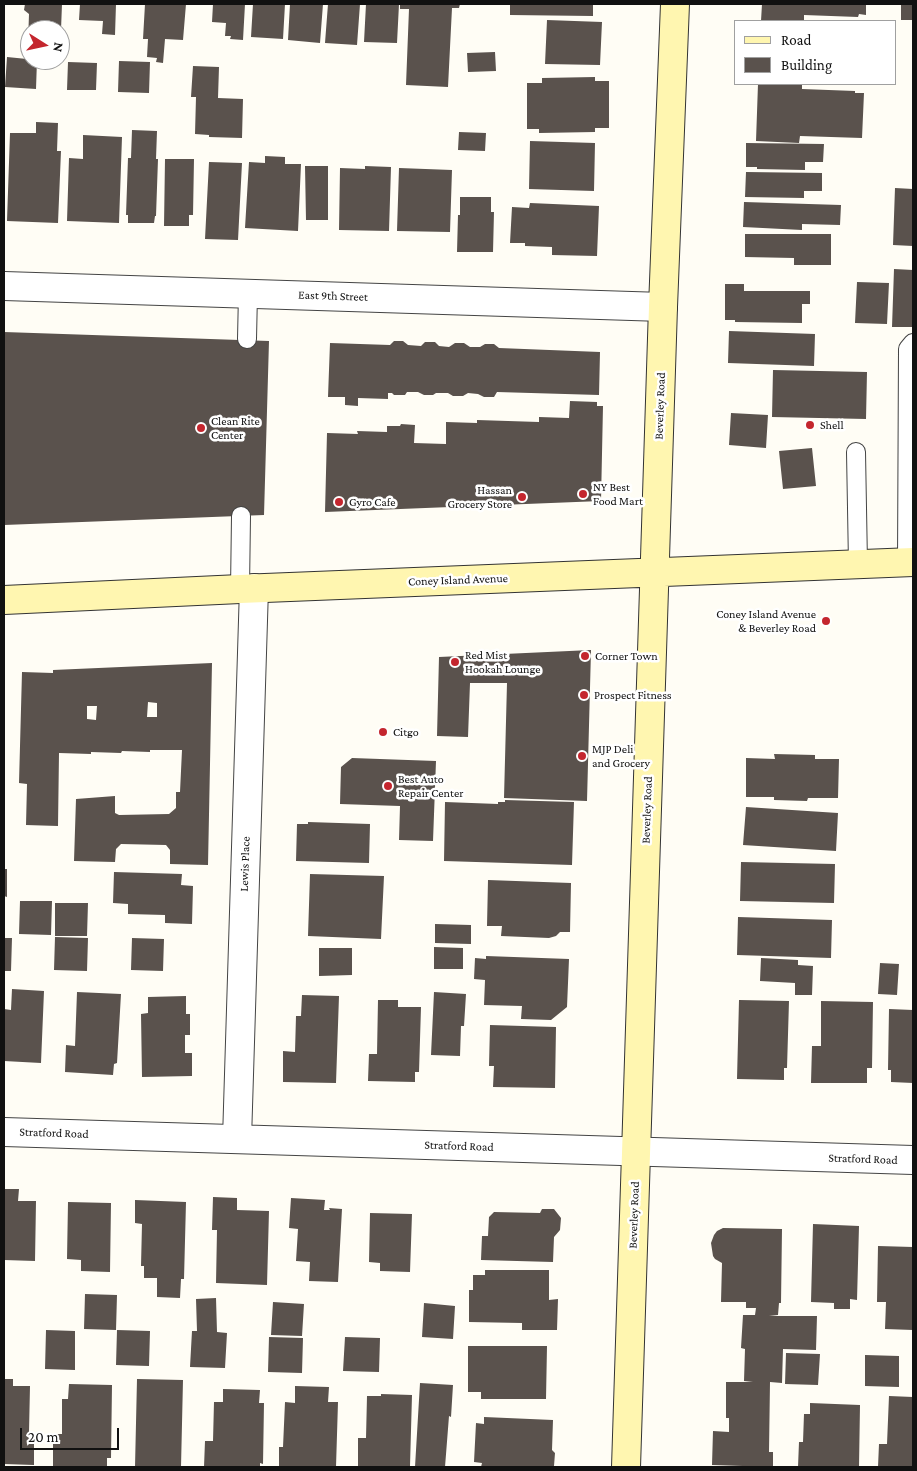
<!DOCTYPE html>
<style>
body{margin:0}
#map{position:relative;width:917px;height:1471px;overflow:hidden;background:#fffdf5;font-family:"Crimson Pro",serif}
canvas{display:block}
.frame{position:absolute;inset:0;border:5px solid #111;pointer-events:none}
.legend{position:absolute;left:734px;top:20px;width:162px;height:65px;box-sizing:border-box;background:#fff;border:1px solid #a0a0a0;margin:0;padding:6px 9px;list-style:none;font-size:15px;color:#111}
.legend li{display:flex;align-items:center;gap:10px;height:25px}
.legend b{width:25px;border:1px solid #a0a0a0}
.north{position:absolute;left:20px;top:20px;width:50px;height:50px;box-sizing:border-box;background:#fff;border:1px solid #a0a0a0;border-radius:50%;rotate:100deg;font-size:14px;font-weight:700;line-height:20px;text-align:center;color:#111}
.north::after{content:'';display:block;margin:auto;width:18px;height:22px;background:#c4262e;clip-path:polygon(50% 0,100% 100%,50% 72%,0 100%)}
.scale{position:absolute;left:20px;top:1428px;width:99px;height:22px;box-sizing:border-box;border:2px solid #111;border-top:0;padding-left:6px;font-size:15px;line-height:18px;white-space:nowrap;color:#111;-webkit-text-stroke:4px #fff;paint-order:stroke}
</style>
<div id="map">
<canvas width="917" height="1471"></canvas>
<div class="frame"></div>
<ul class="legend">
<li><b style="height:6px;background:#fff6b0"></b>Road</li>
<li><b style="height:14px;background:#5a524d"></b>Building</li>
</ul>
<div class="north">N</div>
<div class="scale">20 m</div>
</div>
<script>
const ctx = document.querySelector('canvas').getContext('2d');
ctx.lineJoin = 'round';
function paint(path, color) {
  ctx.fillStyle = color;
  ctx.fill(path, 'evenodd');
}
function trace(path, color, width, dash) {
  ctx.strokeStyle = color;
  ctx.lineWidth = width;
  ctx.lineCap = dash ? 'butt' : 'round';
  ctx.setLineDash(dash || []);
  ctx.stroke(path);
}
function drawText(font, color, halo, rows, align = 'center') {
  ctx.font = font + ' "Crimson Pro",serif';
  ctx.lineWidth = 5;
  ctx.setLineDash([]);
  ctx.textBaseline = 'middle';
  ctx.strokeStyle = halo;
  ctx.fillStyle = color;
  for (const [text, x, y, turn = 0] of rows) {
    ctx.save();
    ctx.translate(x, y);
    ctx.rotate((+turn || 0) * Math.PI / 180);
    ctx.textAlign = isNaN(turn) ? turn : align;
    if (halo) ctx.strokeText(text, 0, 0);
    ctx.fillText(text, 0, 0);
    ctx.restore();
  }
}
paint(new Path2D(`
 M 25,4 L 62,4 L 61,30 L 30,30 L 30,44 L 28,43 L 29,14 L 24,10 Z
 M 80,4 L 116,4 L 115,35 L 102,34 L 103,21 L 79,20 Z
 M 145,4 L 186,4 L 183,40 L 165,39 L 163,63 L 156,62 L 157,58 L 147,57 L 148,39 L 143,39 Z
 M 213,4 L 245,4 L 243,40 L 230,39 L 231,36 L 225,36 L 226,23 L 212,22 Z
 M 253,4 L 285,4 L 283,39 L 251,37 Z
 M 290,4 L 323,4 L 320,43 L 288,40 Z
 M 328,4 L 360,4 L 357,45 L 325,43 Z
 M 366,4 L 399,4 L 397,43 L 364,42 Z
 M 400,4 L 460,4 L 459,8 L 452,8 L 448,87 L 406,85 L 409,9 L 400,9 Z
 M 510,4 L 593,4 L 593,16 L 510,15 Z
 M 762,4 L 866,4 L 866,15 L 859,14 L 858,17 L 804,15 L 804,21 L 761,21 Z
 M 901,4 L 913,4 L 913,20 L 901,20 Z
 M 547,20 L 602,22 L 600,65 L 545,64 Z
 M 495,52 L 496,71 L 468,72 L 467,53 Z
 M 7,57 L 37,60 L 36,89 L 5,87 Z
 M 119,61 L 150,62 L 149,93 L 118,92 Z
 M 68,62 L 97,63 L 96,90 L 67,90 Z
 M 193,66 L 219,67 L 218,98 L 243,99 L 242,138 L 209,137 L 209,135 L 195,134 L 196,97 L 191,97 Z
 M 595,77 L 595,81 L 609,81 L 609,128 L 595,128 L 595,132 L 539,133 L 539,129 L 527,129 L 527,83 L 542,83 L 542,78 Z
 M 758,84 L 802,84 L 802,89 L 855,91 L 855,93 L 864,93 L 862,138 L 800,136 L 799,143 L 756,141 Z
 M 36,122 L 58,123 L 57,151 L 61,151 L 58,223 L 7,221 L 10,133 L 36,133 Z
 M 132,130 L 157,131 L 156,159 L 158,159 L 156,216 L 155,216 L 154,223 L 128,223 L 128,215 L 126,215 L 128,158 L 131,158 Z
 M 459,132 L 486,133 L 485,151 L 458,150 Z
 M 83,135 L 122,137 L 119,223 L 67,221 L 69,158 L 83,159 Z
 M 530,141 L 595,143 L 594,191 L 529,189 Z
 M 746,143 L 824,144 L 823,162 L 805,162 L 805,170 L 757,169 L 757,167 L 746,167 Z
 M 265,156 L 285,157 L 285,164 L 301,164 L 298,231 L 245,228 L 249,162 L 265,163 Z
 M 165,159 L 194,159 L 193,215 L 189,215 L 189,226 L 164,226 Z
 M 209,162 L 242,163 L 238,240 L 205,239 Z
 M 305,166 L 328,166 L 328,220 L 306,220 Z
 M 365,166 L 391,167 L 389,231 L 339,230 L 340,168 L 365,169 Z
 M 399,168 L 452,170 L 450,232 L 397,231 Z
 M 746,172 L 822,173 L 822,191 L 804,191 L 804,198 L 745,197 Z
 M 895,188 L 913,189 L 913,246 L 893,245 Z
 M 460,197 L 491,197 L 491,212 L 494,212 L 493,252 L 457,252 L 458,215 L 460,215 Z
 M 744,202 L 841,205 L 840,225 L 802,224 L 802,230 L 743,227 Z
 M 530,203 L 599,206 L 597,256 L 552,255 L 552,247 L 525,246 L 525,243 L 510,243 L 512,207 L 529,208 Z
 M 745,234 L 831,234 L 831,265 L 794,265 L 794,258 L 745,257 Z
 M 894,269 L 913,270 L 913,327 L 892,327 Z
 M 857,282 L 889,283 L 887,324 L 855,323 Z
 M 725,284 L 744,284 L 744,291 L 810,291 L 810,304 L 802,304 L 802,323 L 735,322 L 735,320 L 725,320 Z
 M 729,331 L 815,334 L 814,366 L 728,363 Z
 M 4,332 L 269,341 L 264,515 L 4,525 Z
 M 394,341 L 403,341 L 408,345 L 421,346 L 425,342 L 435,342 L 439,346 L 449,347 L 455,343 L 464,343 L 470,347 L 480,347 L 485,344 L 494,344 L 499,348 L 600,352 L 599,395 L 497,392 L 494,397 L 484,397 L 478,394 L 468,393 L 463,396 L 453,396 L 448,393 L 436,393 L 433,395 L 424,395 L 418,392 L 407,392 L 405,395 L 394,395 L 392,393 L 388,393 L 388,399 L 358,398 L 358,406 L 345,405 L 345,397 L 328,397 L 330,343 L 390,345 Z
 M 773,370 L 867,372 L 866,419 L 772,417 Z
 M 570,401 L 597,402 L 597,406 L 603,406 L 601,501 L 325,512 L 327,433 L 358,434 L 357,431 L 387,432 L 387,426 L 400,426 L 401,424 L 415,425 L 414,443 L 446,444 L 446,422 L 477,423 L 477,420 L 539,422 L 539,417 L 569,418 Z
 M 731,413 L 768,415 L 766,448 L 729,445 Z
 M 812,448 L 816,486 L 783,489 L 779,451 Z
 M 591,650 L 587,801 L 504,798 L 507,683 L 470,683 L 468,737 L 437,736 L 439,657 Z
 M 212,663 L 208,865 L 170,864 L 170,850 L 166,845 L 121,844 L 116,849 L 115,862 L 74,861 L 76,799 L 115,796 L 115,813 L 119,815 L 169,814 L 176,808 L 176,792 L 180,792 L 182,750 L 150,750 L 150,752 L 122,751 L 121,753 L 91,752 L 91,754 L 59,753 L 58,826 L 26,825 L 27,784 L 19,783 L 22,672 L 53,673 L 53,670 ZM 148,702 L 157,703 L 157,717 L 147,717 ZM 87,706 L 97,706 L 96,720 L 87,719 Z
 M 774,754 L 815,755 L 815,759 L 839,759 L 838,798 L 808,798 L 807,801 L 774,800 L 774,797 L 746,797 L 746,758 L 775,759 Z
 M 352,758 L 436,761 L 433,841 L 399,840 L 400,806 L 340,804 L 341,767 Z
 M 505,800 L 574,802 L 572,865 L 444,861 L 445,802 L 498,804 L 498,802 L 505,802 Z
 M 746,807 L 838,813 L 836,851 L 743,845 Z
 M 308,822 L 370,824 L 369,863 L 296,861 L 297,824 L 308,824 Z
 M 741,862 L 835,864 L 834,903 L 740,901 Z
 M 4,869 L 7,869 L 7,897 L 4,896 Z
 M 114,872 L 182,874 L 181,885 L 193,886 L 192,924 L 165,923 L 165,915 L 128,914 L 128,904 L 113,903 Z
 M 310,874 L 384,876 L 381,939 L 308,936 Z
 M 488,880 L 571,883 L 570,932 L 560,932 L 556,936 L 549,938 L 501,936 L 502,926 L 487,926 Z
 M 20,901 L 52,901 L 51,935 L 19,934 Z
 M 55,903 L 88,903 L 87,936 L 55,936 Z
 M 738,917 L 832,920 L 831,958 L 737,955 Z
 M 435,924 L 471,925 L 471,944 L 435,943 Z
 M 55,937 L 88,938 L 87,971 L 54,970 Z
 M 4,938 L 12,938 L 11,971 L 4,971 Z
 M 132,938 L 164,939 L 163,971 L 131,970 Z
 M 434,947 L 463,948 L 463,969 L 434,969 Z
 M 319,948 L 352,948 L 352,975 L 319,976 Z
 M 486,956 L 569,959 L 567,1007 L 551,1020 L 521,1019 L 522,1006 L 484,1005 L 485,980 L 474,979 L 475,958 L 486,959 Z
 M 761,958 L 798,960 L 798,965 L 813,966 L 812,995 L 795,995 L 795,983 L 760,981 Z
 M 880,963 L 899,964 L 897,995 L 878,994 Z
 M 12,989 L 44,991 L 41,1063 L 4,1061 L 4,1009 L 11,1010 Z
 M 77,992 L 121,994 L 117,1063 L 114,1064 L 113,1075 L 65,1072 L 66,1045 L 75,1046 Z
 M 434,992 L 466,994 L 464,1026 L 461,1026 L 460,1056 L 431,1055 Z
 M 302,995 L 339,996 L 336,1083 L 283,1082 L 283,1051 L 295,1052 L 296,1016 L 301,1016 Z
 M 186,996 L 186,1014 L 190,1014 L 190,1035 L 185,1035 L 185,1053 L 192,1053 L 192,1076 L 142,1077 L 141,1014 L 148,1013 L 148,997 Z
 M 378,1000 L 398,1000 L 398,1007 L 421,1007 L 419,1072 L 415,1072 L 415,1082 L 368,1081 L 369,1054 L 377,1054 Z
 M 739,1000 L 789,1001 L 787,1068 L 784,1068 L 784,1080 L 737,1079 Z
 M 821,1001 L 873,1002 L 872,1068 L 867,1068 L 867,1083 L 811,1083 L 812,1046 L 821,1046 Z
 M 889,1009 L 913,1010 L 913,1083 L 891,1082 L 891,1070 L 888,1070 Z
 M 490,1025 L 556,1027 L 555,1088 L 493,1087 L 494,1066 L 489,1066 Z
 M 4,1189 L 19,1189 L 18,1201 L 36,1201 L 35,1261 L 4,1260 Z
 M 213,1197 L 237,1198 L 237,1210 L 269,1211 L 267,1285 L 216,1283 L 217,1230 L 212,1230 Z
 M 291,1198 L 325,1200 L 324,1210 L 330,1210 L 329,1208 L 342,1209 L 338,1282 L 309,1281 L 310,1262 L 296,1261 L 298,1229 L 289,1228 Z
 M 135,1200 L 186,1202 L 184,1279 L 181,1279 L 180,1298 L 157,1297 L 157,1278 L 144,1278 L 144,1266 L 141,1266 L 142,1224 L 135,1223 Z
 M 68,1202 L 111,1203 L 110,1272 L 81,1271 L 81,1260 L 67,1259 Z
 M 542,1209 L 554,1209 L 561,1218 L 560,1230 L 554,1237 L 553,1262 L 481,1260 L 482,1236 L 488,1236 L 489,1217 L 494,1212 L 540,1213 Z
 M 370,1213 L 412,1214 L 410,1272 L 380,1271 L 380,1263 L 369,1262 Z
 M 813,1224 L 859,1226 L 857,1300 L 850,1299 L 850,1309 L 834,1309 L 834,1303 L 811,1302 Z
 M 723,1228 L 782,1229 L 781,1303 L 779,1303 L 778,1315 L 769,1316 L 817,1316 L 816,1350 L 783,1349 L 782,1383 L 770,1382 L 769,1452 L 773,1452 L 773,1467 L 712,1465 L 713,1431 L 729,1432 L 729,1418 L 726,1418 L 726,1382 L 753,1382 L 744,1381 L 745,1349 L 741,1348 L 743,1315 L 755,1315 L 756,1308 L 746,1308 L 746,1302 L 721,1302 L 722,1263 L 715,1259 L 713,1256 L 711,1243 L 714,1235 L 717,1231 Z
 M 878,1246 L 913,1247 L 913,1330 L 885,1329 L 886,1302 L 877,1302 Z
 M 485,1270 L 549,1270 L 549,1300 L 558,1299 L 557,1330 L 522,1330 L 522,1323 L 469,1322 L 469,1290 L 473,1290 L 473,1275 L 485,1275 Z
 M 85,1294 L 117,1295 L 116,1330 L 84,1329 Z
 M 216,1298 L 217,1332 L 227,1333 L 225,1368 L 190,1367 L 192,1331 L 197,1331 L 196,1299 Z
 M 273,1302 L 304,1304 L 302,1336 L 271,1335 Z
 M 424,1303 L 455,1306 L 453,1339 L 422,1337 Z
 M 46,1330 L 75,1331 L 75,1370 L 45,1369 Z
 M 117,1330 L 150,1331 L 149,1366 L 116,1365 Z
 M 269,1337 L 303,1338 L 302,1373 L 268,1372 Z
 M 345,1337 L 380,1338 L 379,1372 L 343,1371 Z
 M 468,1346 L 547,1346 L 546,1399 L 481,1399 L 481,1392 L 468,1392 Z
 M 786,1353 L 820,1354 L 818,1385 L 785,1384 Z
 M 865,1355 L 899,1356 L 899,1387 L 865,1386 Z
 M 4,1379 L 13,1379 L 13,1386 L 30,1386 L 29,1432 L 34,1432 L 34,1465 L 4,1464 Z
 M 137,1379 L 183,1380 L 181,1467 L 135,1467 Z
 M 420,1383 L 453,1385 L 451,1417 L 449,1416 L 445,1467 L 415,1467 Z
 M 69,1384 L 112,1385 L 111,1458 L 107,1458 L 107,1467 L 53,1467 L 53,1434 L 62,1434 L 62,1399 L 68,1399 Z
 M 295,1386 L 329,1387 L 328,1402 L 338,1402 L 336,1467 L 279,1467 L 279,1447 L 283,1447 L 285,1402 L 295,1403 Z
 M 223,1389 L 260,1390 L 259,1403 L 264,1403 L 263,1464 L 260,1463 L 260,1467 L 204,1467 L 205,1441 L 213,1441 L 214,1402 L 223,1402 Z
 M 381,1394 L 412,1395 L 410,1466 L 408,1466 L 408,1467 L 358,1467 L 358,1438 L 366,1438 L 367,1396 L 381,1396 Z
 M 889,1396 L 913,1397 L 913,1467 L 878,1467 L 879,1444 L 887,1444 Z
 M 810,1403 L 860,1405 L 859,1467 L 798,1467 L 799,1442 L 803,1442 L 804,1414 L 810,1414 Z
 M 484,1417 L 553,1420 L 552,1450 L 555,1453 L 554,1466 L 552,1467 L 481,1467 L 482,1463 L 474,1462 L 476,1423 L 484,1424 Z`), '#5a524d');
const lane = new Path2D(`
 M 247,339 L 248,293
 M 856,452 L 858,564
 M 907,562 L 908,349 L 913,343
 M 240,589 L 241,516`);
const street = new Path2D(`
 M 4,286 L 663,307
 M 4,1132 L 913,1160
 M 237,1139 L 254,588`);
const secondary = new Path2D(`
 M 4,600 L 240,589 L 913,562
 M 626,1467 L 663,307 L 675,4`);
trace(lane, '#444', 20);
trace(street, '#444', 30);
trace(secondary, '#333', 30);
trace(lane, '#fff', 18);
trace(street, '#fff', 28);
trace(secondary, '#fff6b0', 28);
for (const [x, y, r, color] of [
 [810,425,5,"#c4262e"],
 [201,428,5,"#c4262e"],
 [583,494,5,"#c4262e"],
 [522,497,5,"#c4262e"],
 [339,502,5,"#c4262e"],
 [826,621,5,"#c4262e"],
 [585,656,5,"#c4262e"],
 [455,662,5,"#c4262e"],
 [584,695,5,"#c4262e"],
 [383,732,5,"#c4262e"],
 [582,756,5,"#c4262e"],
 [388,786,5,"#c4262e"]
]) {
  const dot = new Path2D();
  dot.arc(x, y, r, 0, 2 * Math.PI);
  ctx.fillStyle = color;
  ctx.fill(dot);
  trace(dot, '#fff', 2);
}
drawText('12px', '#111', '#fff', [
 ["East 9th Street",333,296,2],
 ["Beverley Road",660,406,-88],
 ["Coney Island Avenue",458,580,-2],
 ["Beverley Road",647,810,-88],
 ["Lewis Place",245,864,-88],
 ["Stratford Road",54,1133,2],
 ["Stratford Road",459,1146,2],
 ["Stratford Road",863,1159,2],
 ["Beverley Road",634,1215,-88]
]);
drawText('12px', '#111', '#fff', [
 ["Clean Rite",211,421],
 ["Center",211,435],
 ["Shell",820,425],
 ["NY Best",593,487],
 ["Food Mart",593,501],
 ["Hassan",512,490,"right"],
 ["Grocery Store",512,504,"right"],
 ["Gyro Cafe",349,502],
 ["Coney Island Avenue",816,614,"right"],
 ["& Beverley Road",816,628,"right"],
 ["Red Mist",465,655],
 ["Hookah Lounge",465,669],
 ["Corner Town",595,656],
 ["Prospect Fitness",594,695],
 ["Citgo",393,732],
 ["MJP Deli",592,749],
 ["and Grocery",592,763],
 ["Best Auto",398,779],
 ["Repair Center",398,793]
], 'left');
</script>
